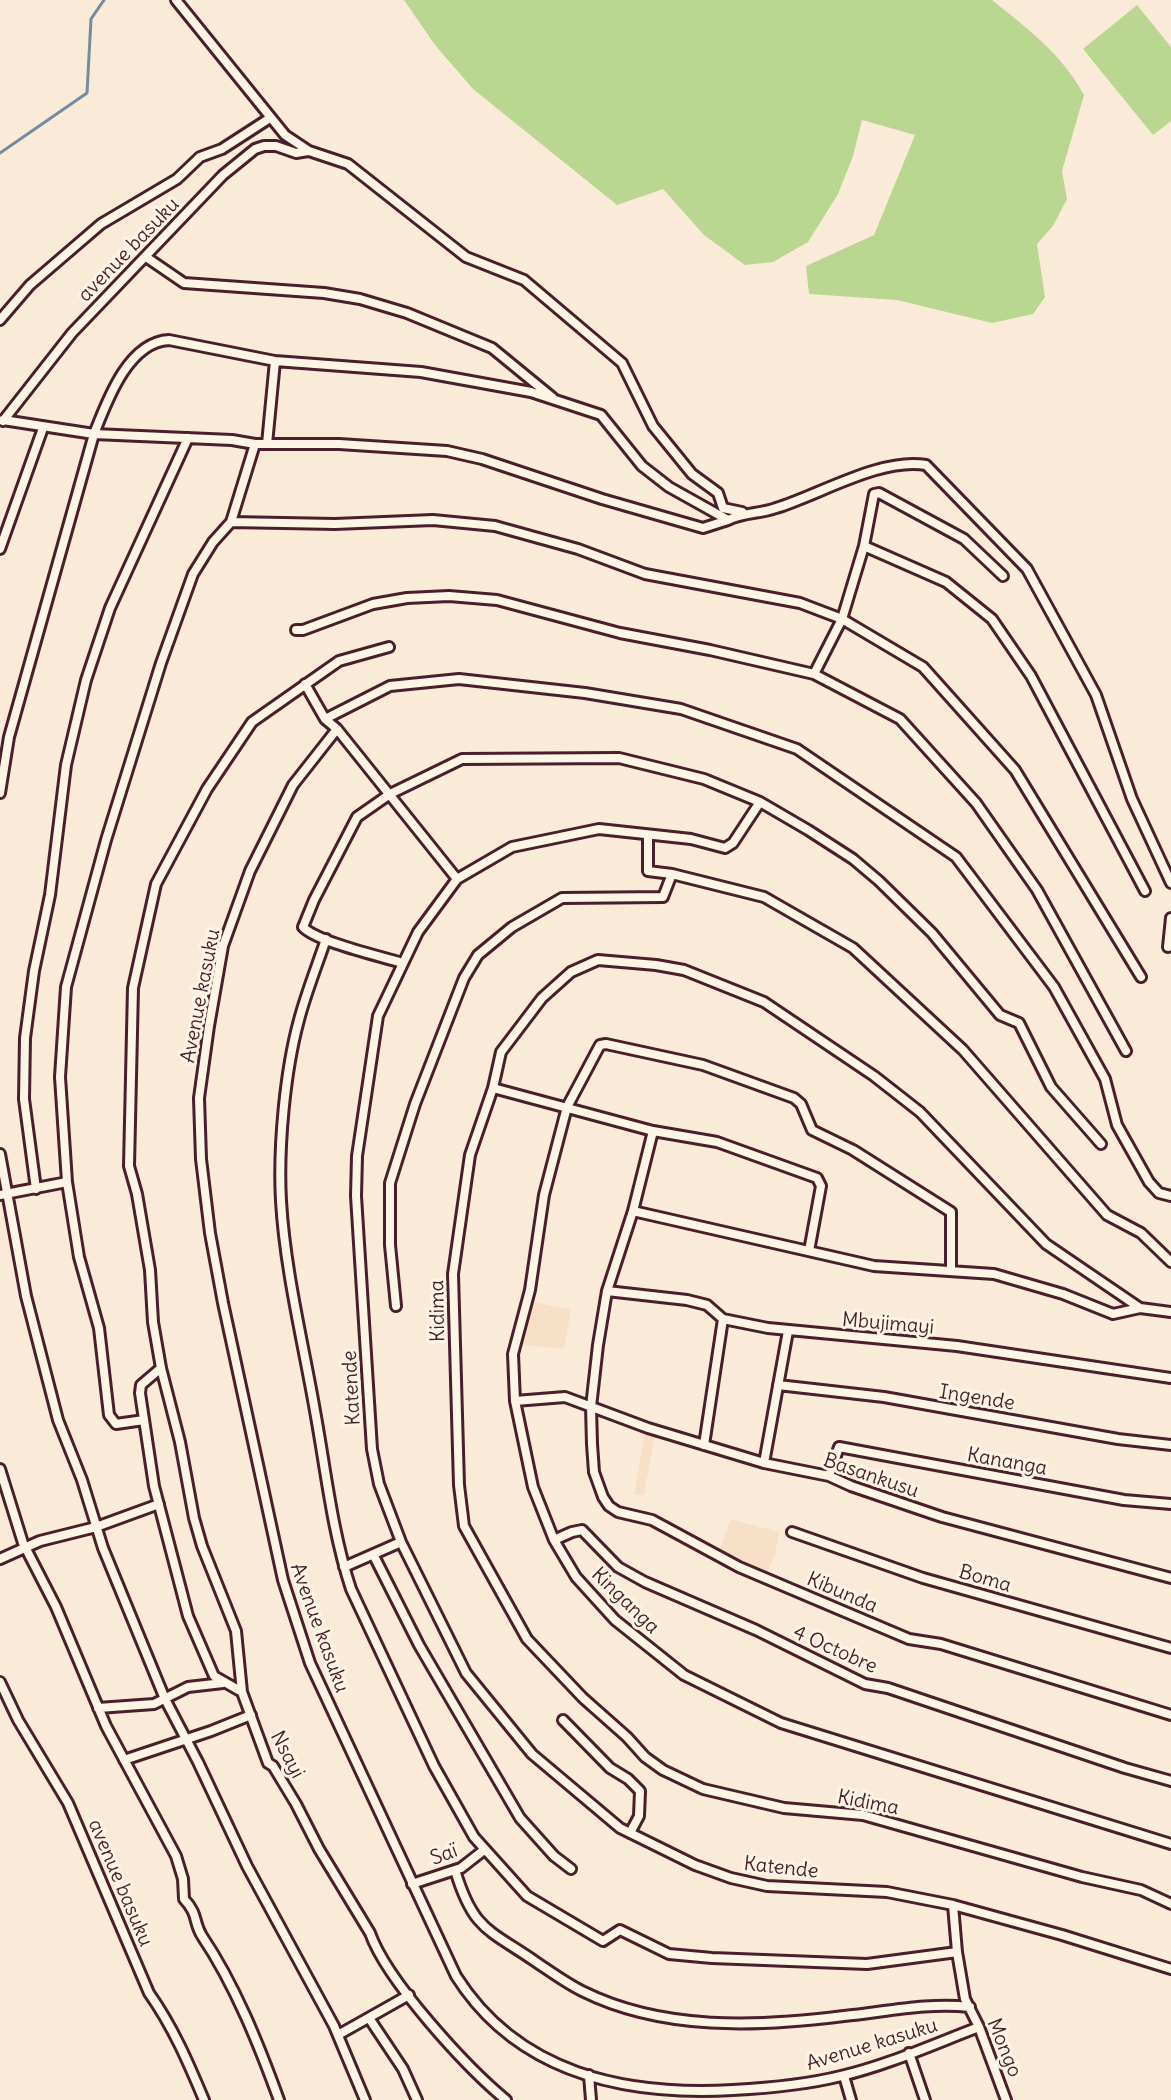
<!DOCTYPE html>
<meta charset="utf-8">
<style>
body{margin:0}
canvas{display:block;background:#faebd8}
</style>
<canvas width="1171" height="2100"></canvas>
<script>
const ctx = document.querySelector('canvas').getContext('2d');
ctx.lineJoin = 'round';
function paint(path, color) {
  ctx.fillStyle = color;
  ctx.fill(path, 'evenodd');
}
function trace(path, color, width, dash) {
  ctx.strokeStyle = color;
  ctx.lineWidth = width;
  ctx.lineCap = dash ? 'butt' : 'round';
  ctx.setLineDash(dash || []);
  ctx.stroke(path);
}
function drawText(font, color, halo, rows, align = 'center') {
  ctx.font = font + ' Delius,sans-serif';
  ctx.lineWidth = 6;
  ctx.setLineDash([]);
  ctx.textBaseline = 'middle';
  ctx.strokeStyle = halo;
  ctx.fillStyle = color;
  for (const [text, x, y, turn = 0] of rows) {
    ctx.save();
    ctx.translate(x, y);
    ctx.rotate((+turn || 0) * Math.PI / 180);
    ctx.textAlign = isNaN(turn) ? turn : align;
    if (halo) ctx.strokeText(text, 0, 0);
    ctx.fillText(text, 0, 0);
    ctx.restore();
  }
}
paint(new Path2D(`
 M 529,1301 L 571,1309 L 564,1349 L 523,1345 Z
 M 645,1433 L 655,1435 L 644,1495 L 634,1495 Z
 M 731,1519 L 779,1532 L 775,1554 L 767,1573 L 718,1553 Z`), '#f8dfc8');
paint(new Path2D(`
 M 404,0 L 992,0 C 1028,29 1062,54 1084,95 L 1062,171 L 1067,199 L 1053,226 L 1037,244 L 1045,297 L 1033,314 L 992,323 L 897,300 L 809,294 L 806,266 L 874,235 L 915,135 L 862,120 L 853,156 L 838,194 L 808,242 L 773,262 L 745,265 L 704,235 L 663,189 L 617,205 L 473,89 L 435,45 Z
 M 1137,5 L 1171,47 L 1171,121 L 1153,135 L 1083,49 Z`), '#b9d790');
trace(new Path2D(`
 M 0,153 L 87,93 L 91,19 L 104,0`), '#738ca2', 3);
const street = new Path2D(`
 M 176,0 L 285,135 L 309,151 L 348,164 L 466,257 L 524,280 L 622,363 L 653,426 L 692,474 L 718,493 L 723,508 L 742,512
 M 146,257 L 184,283 L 324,293 L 360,299 L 407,313 L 492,348 L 553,398
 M 0,320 L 30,285 L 101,224 L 177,179 L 200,157 L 222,149 L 270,118
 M 3,420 L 94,434 L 232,440 L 255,444 L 339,444 L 447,451 L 482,459 L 602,499 L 703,528 L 728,520
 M 3,421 L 72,333 L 223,175 L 255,149 L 264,146 L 276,146 L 296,153 L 308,151
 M 267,444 L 275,361
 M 231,522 L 335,524 L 433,520 L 495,526 L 578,549 L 645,574 L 800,603 L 842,619 L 923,667 L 1015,770 L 1141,977
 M 864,546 L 946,582 L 992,619 L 1031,676 L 1145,891
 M 0,549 L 43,428
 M 296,630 L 303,630 L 373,604 L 407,598 L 449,596 L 497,600 L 620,633 L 710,650 L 814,674 L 900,719 L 976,803 L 1037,890 L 1126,1051
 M 389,647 L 339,661 L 252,722 L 207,789 L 156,884 L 133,988 L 129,1166 L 137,1194 L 150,1270 L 153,1322 L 161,1368 L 180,1442 L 194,1518 L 202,1546 L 236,1631 L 242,1692 L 268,1763 L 273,1766 L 296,1804 L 319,1849 L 370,1933 C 387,1981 466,2067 506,2100
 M 814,674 L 842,619 L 864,546 L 874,494 L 879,493 L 964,539 L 1003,576
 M 305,684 L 325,719 L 337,729 L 457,879
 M 325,719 L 390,686 L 459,679 L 585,693 L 681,709 L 797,749 L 956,857 L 1054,987 L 1105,1079 L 1117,1125 L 1149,1182 L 1159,1193 L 1171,1196
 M 337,729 L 293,785 L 250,871 L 223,946 L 209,1026 L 199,1098 L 201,1159 L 210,1233 L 223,1303 L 283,1580 L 310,1663 L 456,1976 C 518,2074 625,2096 733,2090 C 770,2088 805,2085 841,2076 C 888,2065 934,2044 979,2027
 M 0,793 L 9,737 L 94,434 C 107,401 128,342 169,340 L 275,361 L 421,372 L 531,392 L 601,415 L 642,466 L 669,487 L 728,520 C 744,512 760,514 776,508 C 819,495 881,457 926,465 L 1027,569 L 1096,695 L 1132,799 L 1171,883
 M 760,802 L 733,843 L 725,848 L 691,839 L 599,829 L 512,847 L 457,879 L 418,932 L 378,1016 L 357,1156 L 356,1196 L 372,1449 L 379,1484 L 401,1542 L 466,1673 L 532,1754 L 620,1828 L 695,1865 L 731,1878 L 767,1886 L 887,1892 L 953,1905 L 1062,1935 L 1171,1969
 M 648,835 L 648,871 L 672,874 L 764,897 L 853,948 L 963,1050 L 1107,1215 L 1141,1233 L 1171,1262
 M 326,939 C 317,966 306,993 299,1020 C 285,1071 278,1147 281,1201 C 285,1270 303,1342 315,1411 C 326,1471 332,1531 351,1589 L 434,1766 L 474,1837 L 527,1896 L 603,1941 L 620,1930 L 669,1954 L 712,1958 L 867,1964 L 957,1952
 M 1168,947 L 1171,918
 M 402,963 C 380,956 317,942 303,927 L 314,900 L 357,817 L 390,794 L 462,759 L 619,758 L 704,779 L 760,802 L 808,830 L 853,859 L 879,881 L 932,933 L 1000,1015 L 1019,1023 L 1051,1087 L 1101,1144
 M 493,1088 L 653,1131 L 717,1142 L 817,1178 L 821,1186 L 809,1251
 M 653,1131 L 633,1211 L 607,1291 L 598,1345 L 591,1407 L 592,1444 L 594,1472 L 603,1497 L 609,1506 L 618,1512 L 652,1520 L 739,1567 L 909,1639 L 941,1644 L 1171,1715
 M 0,1154 L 26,1296 L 58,1420 L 82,1480 L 103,1548 L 165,1699 L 198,1762 L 247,1866 L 334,2026 L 365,2100
 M 36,1189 L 24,1099 L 25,1038 L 34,971 L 50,895 L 66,765 L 86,680 L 110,608 L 188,438
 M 0,1195 L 67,1182
 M 633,1211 L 874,1266 L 994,1274 L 1063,1294 L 1113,1314 L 1140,1308 L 1171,1312
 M 951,1271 L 951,1212 L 853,1150 L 812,1130 L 801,1104 L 794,1098 L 703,1065 L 606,1044 L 600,1045 L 567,1107 L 544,1195 L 530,1290 L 513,1354 L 515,1401 L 533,1487 L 554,1540 L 576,1577 L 615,1620 L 684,1675 L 781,1723 L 1171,1844
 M 607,1291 L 687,1300 L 707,1305 L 723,1319 L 768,1328 L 957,1346 L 1171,1378
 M 396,1306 L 390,1245 L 390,1183 L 415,1104 L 464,978 L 478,955 L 512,927 L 562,898 L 663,897 L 672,874
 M 1140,1308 L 1046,1244 L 920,1112 L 874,1076 L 764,1002 L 684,970 L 656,965 L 598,960 L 571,972 L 542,998 L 501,1052 L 493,1088 L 470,1155 L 453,1274 L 459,1485 L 464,1526 L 527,1639 L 583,1698 L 627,1737 L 645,1757 L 663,1770 L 703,1789 L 784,1808 L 863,1815 L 1082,1877 L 1141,1890 L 1171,1904
 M 161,1368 L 141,1385 L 140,1393 L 154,1486 L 188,1616 L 214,1676 L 242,1692
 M 778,1385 L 884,1397 L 1118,1439 L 1171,1445
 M 515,1401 L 565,1397 L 648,1428 L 764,1463 L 829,1476 L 851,1486 L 942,1517 L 1171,1578
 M 144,1420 L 116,1424 L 109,1415 L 99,1328 L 79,1257 L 67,1182 L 60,1077 L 66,987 L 106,840 L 161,663 L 193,574 L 213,542 L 231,522 L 255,444
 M 704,1445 L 723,1319
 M 764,1463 L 788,1331
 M 0,1469 L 23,1543 L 56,1607 L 106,1726 L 176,1856 L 183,1879 L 184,1899 C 199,1915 193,1922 202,1936 C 235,1985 259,2045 279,2100
 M 829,1476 L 839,1447 L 1124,1500 L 1171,1504
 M 792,1532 L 923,1578 L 1171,1648
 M 554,1540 L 572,1532 L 582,1530 L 618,1567 L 645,1582 L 756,1630 L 865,1684 L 888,1688 L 1125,1768 L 1171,1781
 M 374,1556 L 419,1645 L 520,1818 L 554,1856 L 571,1869
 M 0,1559 L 40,1541 L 96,1527 L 159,1504
 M 344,1567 L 401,1542
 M 0,1682 L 18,1720 L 68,1803 L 149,1993 C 173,2027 188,2062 204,2100
 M 98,1708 L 154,1704 L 188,1687 L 223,1683
 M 563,1720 L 610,1768 L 628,1779 L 640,1791 L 639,1816 L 630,1833
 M 124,1760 L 211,1731 L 251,1715
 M 455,1870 C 473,1930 488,1929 536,1962 C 551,1972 566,1983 582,1991 C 662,2031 758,2027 844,2016 C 885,2012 928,2002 970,2007
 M 412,1884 L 461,1868 L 484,1850
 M 953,1905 L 957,1952 L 965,1999 L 979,2027 L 1006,2100
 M 369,2018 L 403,2069 L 417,2100
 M 338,2035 L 409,1995
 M 909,2053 L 925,2100
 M 589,2075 L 591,2100
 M 844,2076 L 851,2100`);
trace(street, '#4a1f2b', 14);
trace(street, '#fcf5e5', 8);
drawText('20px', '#4a1f2b', '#fcf5e5', [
 ["avenue basuku",129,250,-46],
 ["Avenue kasuku",201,996,-79],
 ["Kidima",438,1311,-91],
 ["Mbujimayi",888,1324,5],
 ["Katende",352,1388,-93],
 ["Ingende",977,1398,9],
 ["Kananga",1007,1462,10],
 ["Basankusu",871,1476,19],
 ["Boma",985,1579,16],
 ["Kibunda",842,1593,23],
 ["Kinganga",625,1601,44],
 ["Avenue kasuku",319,1628,70],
 ["4 Octobre",835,1650,24],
 ["Nsayi",287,1755,62],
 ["Kidima",868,1803,11],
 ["Saï",444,1855,-21],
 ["Katende",781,1868,6],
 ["avenue basuku",120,1883,67],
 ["Avenue kasuku",872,2045,-17],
 ["Mongo",1004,2048,68]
]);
</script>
